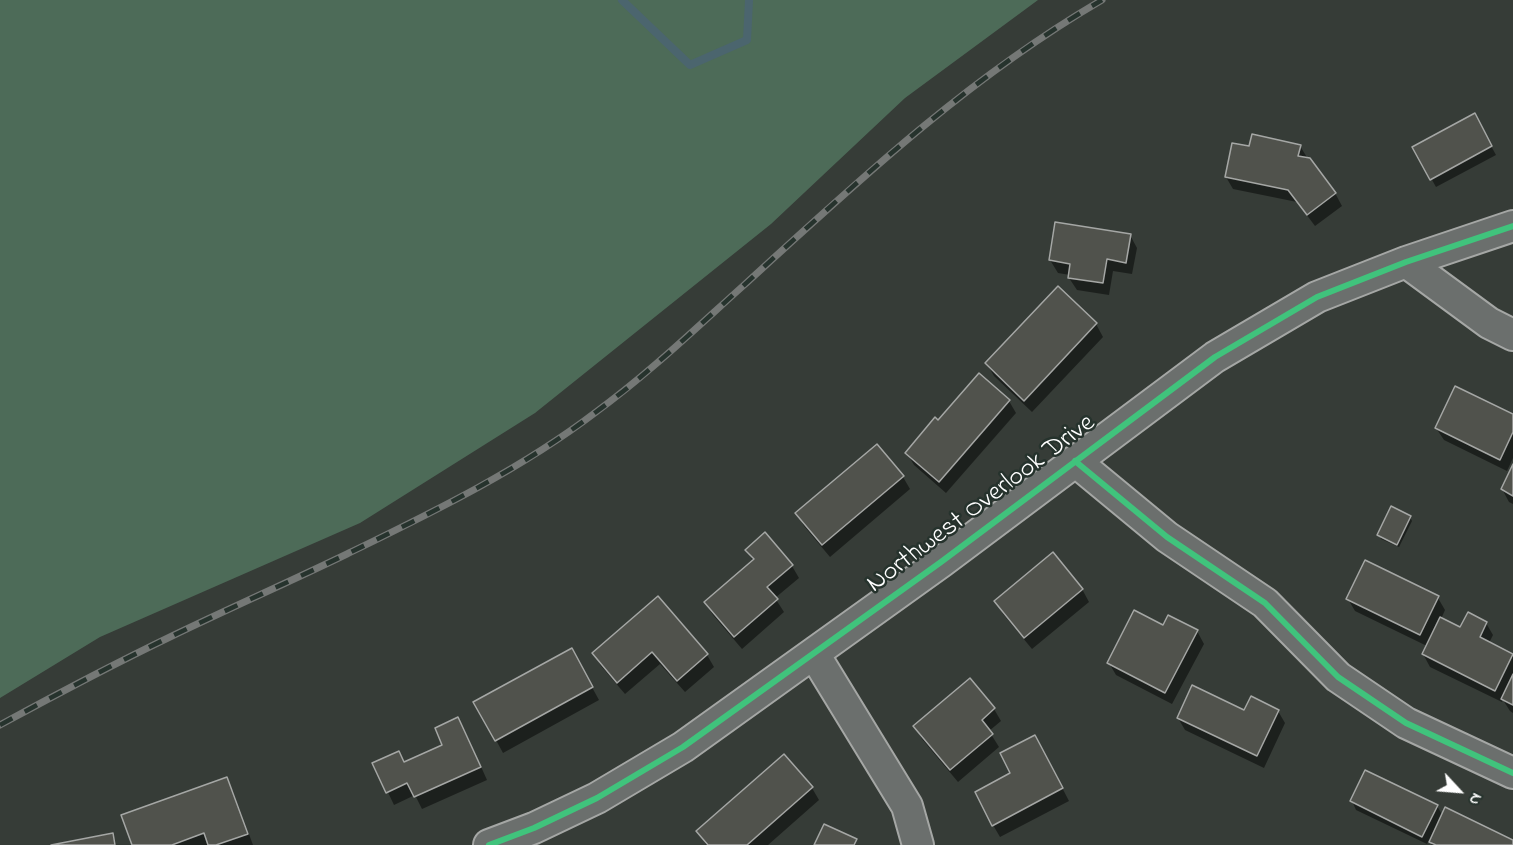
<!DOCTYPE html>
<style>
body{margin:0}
#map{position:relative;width:1513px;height:845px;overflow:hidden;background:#363c37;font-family:"Indie Flower",sans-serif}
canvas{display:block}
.north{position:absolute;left:1429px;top:761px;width:60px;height:60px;-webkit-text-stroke:4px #26332d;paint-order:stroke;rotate:116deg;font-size:16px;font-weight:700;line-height:24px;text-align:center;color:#fff}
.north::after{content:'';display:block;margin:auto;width:21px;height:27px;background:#fff;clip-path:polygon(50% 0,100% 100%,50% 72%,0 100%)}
</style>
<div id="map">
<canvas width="1513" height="845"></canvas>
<div class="north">N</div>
</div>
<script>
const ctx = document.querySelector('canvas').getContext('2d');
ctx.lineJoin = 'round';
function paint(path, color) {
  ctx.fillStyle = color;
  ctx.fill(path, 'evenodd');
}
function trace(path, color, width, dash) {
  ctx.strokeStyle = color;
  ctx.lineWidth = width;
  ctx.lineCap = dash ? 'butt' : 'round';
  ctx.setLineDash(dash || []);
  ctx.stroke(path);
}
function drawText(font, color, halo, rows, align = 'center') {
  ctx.font = font + ' "Indie Flower",sans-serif';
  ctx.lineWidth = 5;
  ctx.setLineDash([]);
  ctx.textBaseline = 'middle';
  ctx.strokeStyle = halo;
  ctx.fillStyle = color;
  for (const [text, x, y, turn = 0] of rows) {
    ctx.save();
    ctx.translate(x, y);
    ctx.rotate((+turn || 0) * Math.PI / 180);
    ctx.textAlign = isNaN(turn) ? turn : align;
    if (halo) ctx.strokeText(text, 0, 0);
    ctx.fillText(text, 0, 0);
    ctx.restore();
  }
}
paint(new Path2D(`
 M 0,0 L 1038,0 L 905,98 L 771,224 L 535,413 L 360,523 L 100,637 L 0,698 Z`), '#4d6b58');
paint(new Path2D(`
 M 1474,115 L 1496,155 L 1436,187 L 1414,148 Z
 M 1300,146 L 1308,159 L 1335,193 L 1342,206 L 1315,226 L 1297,202 L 1233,189 L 1226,177 L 1250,148 Z
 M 1130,235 L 1137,248 L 1132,274 L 1113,271 L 1109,295 L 1077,290 L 1069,278 L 1070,275 L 1058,273 L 1050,260 Z
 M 1058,289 L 1096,324 L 1103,337 L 1032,412 L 994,376 L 987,364 Z
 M 1009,401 L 1016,413 L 946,493 L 914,465 L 907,453 L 938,422 Z
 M 1513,415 L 1513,458 L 1507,471 L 1444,440 L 1436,428 Z
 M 1513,468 L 1513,504 L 1509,502 L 1502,489 Z
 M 903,477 L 910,489 L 830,557 L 804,526 L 797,514 Z
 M 1410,517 L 1412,521 L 1399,547 L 1381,539 L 1379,535 Z
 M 747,550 L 792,566 L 799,578 L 775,598 L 784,612 L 742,649 L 713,615 L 705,603 L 753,561 Z
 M 1366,562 L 1438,598 L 1445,610 L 1441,619 L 1461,629 L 1486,623 L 1493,635 L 1489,643 L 1513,656 L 1513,713 L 1510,711 L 1503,700 L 1502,702 L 1430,667 L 1423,654 L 1427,646 L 1355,611 L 1348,599 Z
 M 1082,589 L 1089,602 L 1032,649 L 1003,614 L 996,601 Z
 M 658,598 L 707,655 L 714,667 L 685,692 L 660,664 L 625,694 L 601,666 L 593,653 Z
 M 1164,627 L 1197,631 L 1204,644 L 1172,704 L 1116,675 L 1109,663 Z
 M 578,662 L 599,700 L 503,753 L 496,740 Z
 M 994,709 L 1001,721 L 989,731 L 999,747 L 958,782 L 922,739 L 915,727 Z
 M 1278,711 L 1285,723 L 1264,768 L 1185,730 L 1178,718 L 1245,712 Z
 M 458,719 L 465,731 L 487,780 L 422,809 L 415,795 L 394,805 L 374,763 L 404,763 L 444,745 Z
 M 1042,749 L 1069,801 L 1000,837 L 993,825 L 1012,774 Z
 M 226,779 L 233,791 L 253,845 L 133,845 Z
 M 812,788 L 819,800 L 768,845 L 706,845 L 698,831 Z
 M 1352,801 L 1437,806 L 1443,816 L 1513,842 L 1513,845 L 1432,845 L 1429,840 L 1427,844 L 1356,810 Z`), '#0007');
trace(new Path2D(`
 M 622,0 L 690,65 L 747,40 L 749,0`), '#4b656e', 8);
const building = new Path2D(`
 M 1475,113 L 1492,146 L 1430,180 L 1412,147 Z
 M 1252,134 L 1301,145 L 1298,156 L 1310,158 L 1336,193 L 1307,215 L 1288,190 L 1225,177 L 1232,143 L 1249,146 Z
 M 1055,222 L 1131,234 L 1126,263 L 1107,259 L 1103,283 L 1068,278 L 1070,264 L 1049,260 Z
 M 1058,286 L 1097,323 L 1024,401 L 985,363 Z
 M 979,373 L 1010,400 L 939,482 L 905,453 L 935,417 L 938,420 Z
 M 1455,386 L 1513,414 L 1513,432 L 1500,460 L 1435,428 Z
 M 877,444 L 904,476 L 822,545 L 795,513 Z
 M 1513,464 L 1513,496 L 1501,489 Z
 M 1391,506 L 1411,516 L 1397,545 L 1377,535 Z
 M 765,532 L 793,565 L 767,587 L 778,599 L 734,637 L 704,602 L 754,559 L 745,550 Z
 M 1053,552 L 1083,589 L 1024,638 L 994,601 Z
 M 1365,560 L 1439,596 L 1420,635 L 1346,599 Z
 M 658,596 L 708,654 L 677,681 L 652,652 L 617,683 L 592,653 Z
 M 1134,610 L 1163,625 L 1168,615 L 1198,630 L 1165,693 L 1107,663 Z
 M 1468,612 L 1487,622 L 1480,637 L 1513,654 L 1495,691 L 1422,654 L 1440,617 L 1460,627 Z
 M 572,648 L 593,687 L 495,741 L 473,702 Z
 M 1513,674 L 1513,705 L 1501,699 Z
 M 970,678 L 995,708 L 982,720 L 993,734 L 950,770 L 913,726 Z
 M 1192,685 L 1244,710 L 1251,696 L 1279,710 L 1257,756 L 1177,718 Z
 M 458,717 L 481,767 L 414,797 L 407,783 L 386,793 L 372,763 L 399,751 L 404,762 L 442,745 L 435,728 Z
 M 1035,735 L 1063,788 L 992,826 L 975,792 L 1010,773 L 1000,753 Z
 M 784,754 L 813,787 L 747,845 L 708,845 L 696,831 Z
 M 1365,770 L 1438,805 L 1422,837 L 1350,801 Z
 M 227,777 L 248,834 L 216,845 L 208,845 L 204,833 L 172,845 L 132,845 L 121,815 Z
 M 1445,807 L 1513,840 L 1513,845 L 1436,845 L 1429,842 Z
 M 824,824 L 857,839 L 854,845 L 814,845 Z
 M 113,833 L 115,845 L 51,845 Z`);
paint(building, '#50524c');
trace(building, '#a5a7a5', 1.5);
const minor = new Path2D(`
 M 1406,262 L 1489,323 L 1513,335
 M 1075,461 L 1167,537 L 1265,603 L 1338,677 L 1406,723 L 1513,773
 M 814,654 L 907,806 L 918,845
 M 489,845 L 534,828 L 597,798 L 683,747 L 941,562 L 1215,357 L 1317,297 L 1406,262 L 1513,226`);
trace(minor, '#a5a7a5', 34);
trace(minor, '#6b6f6d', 30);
const rail = new Path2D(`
 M 0,725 C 57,694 114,664 172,636 C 230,608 289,582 347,554 C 433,512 520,470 596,412 C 648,374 695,329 743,286 C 857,182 968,78 1102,0`);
trace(rail, '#757876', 7);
trace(rail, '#26332d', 4.5, [14]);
trace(new Path2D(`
 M 1075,461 L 1167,537 L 1265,603 L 1338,677 L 1406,723 L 1513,773
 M 489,845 L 534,828 L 597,798 L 683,747 L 941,562 L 1215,357 L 1317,297 L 1406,262 L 1513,226`), '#40c37c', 6);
drawText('27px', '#fff', '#26332d', [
 ["Northwest Overlook Drive",982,505,-37]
]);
</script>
